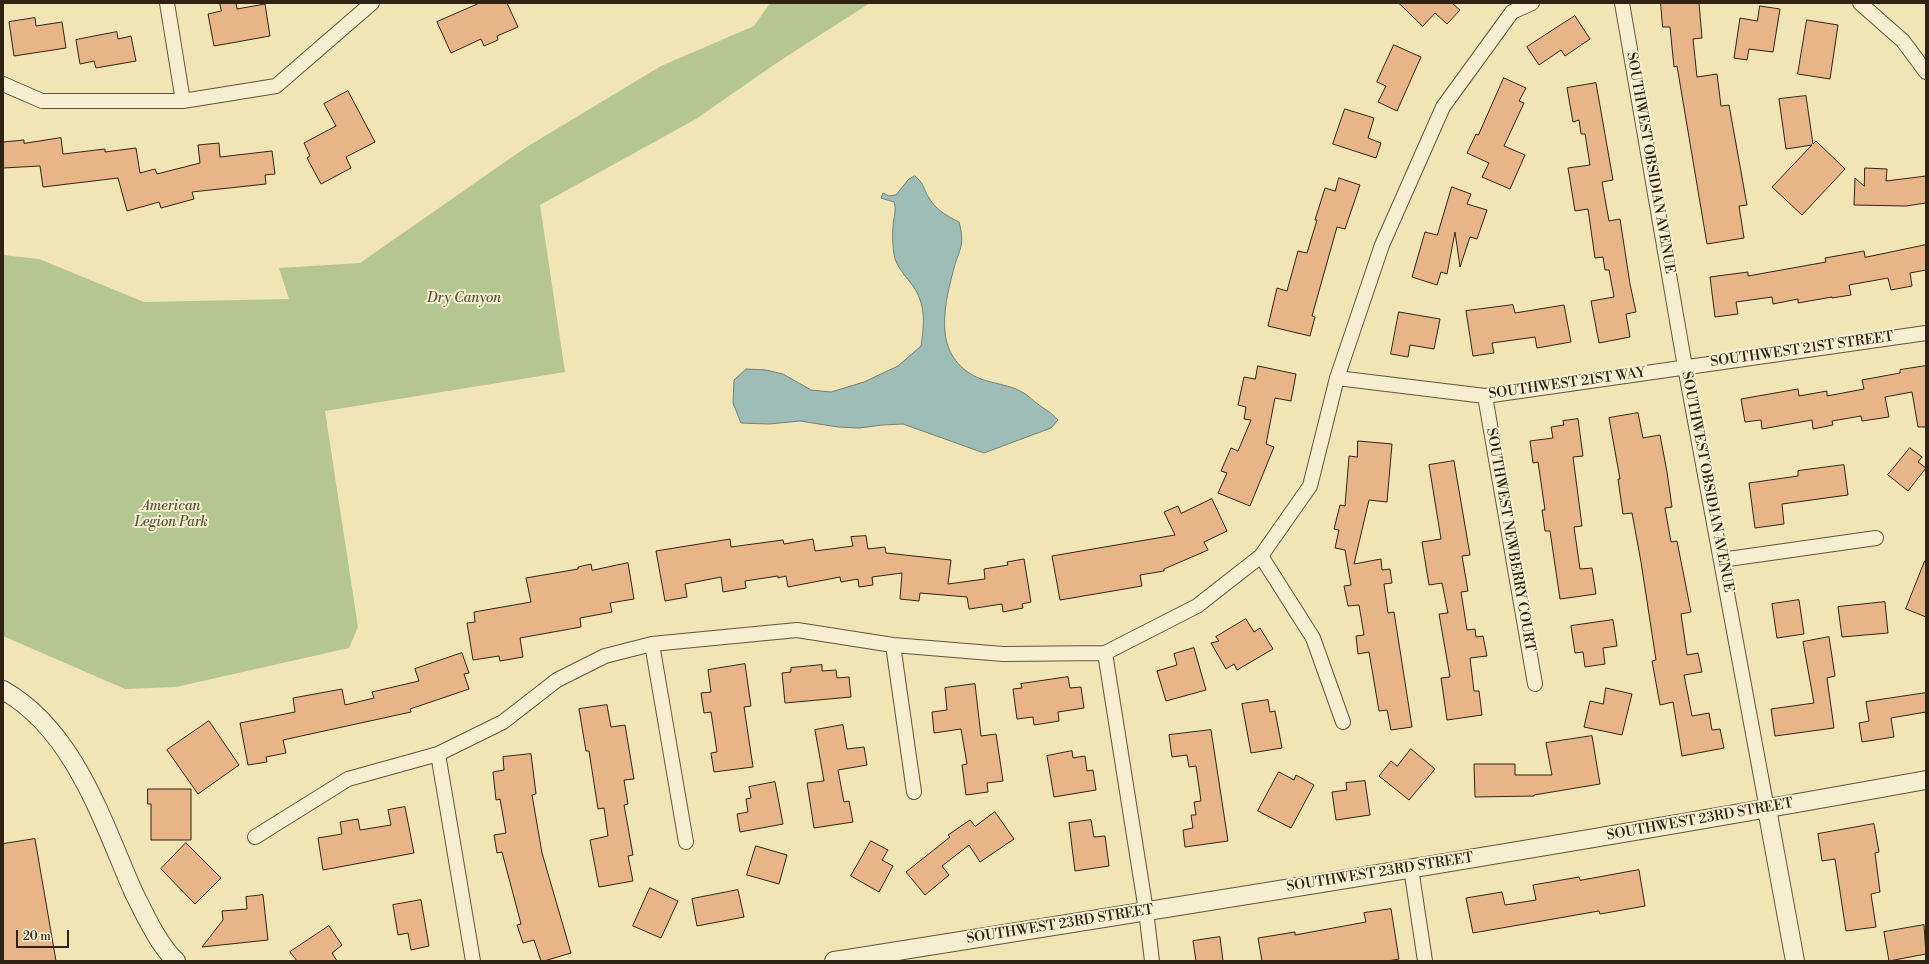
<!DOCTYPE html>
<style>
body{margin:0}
#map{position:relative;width:1929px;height:964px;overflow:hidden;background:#f1e5b6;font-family:"Libre Bodoni",serif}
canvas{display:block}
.frame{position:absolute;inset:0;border:4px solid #302314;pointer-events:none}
.scale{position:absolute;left:16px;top:930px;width:53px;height:18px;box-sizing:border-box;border:2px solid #302314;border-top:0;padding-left:5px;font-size:12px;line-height:14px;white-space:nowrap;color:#302314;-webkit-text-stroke:3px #f6eed0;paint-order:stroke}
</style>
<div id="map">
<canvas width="1929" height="964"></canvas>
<div class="frame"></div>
<div class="scale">20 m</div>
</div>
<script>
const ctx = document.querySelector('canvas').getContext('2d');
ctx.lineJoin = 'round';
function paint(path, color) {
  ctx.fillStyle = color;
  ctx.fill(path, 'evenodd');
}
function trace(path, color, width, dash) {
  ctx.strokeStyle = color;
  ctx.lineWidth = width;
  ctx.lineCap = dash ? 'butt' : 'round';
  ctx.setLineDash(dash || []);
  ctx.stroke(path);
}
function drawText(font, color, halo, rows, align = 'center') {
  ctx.font = font + ' "Libre Bodoni",serif';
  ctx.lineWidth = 4;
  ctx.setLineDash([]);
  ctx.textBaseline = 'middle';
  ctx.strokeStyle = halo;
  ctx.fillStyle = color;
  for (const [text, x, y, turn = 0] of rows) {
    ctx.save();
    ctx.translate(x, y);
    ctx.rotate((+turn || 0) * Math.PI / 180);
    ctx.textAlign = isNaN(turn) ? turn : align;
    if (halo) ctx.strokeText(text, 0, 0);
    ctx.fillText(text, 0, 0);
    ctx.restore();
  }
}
paint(new Path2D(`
 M 770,3 L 870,3 L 778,62 L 696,119 L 540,205 L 565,372 L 325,411 L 358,627 L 349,648 L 176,687 L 125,689 L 3,636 L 3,255 L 39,259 L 144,302 L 289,299 L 279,268 L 360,263 L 525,148 L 661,66 L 754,26 Z`), '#b6c691');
const water = new Path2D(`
 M 915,176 C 925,184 923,189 929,198 C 936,210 947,216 959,222 C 966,247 958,250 953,272 C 948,290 943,313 945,332 C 947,354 960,371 981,379 C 995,384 1010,385 1022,392 C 1028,395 1033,401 1039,405 C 1046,410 1052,413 1058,420 L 1051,428 L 984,453 L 903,424 L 882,425 L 859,428 L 838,427 L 800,421 L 769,424 L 741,423 L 733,403 L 734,380 L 746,369 L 766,370 L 783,374 L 811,390 L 831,392 L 864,382 L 898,366 L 921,346 C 924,326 926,307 915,289 C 908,278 897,269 894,255 C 893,246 892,236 893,227 C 893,219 897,210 894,202 L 881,198 L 883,193 L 889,196 L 896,195 L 908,180 Z`);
paint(water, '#9ebdb7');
trace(water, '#727f76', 1);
const building = new Path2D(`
 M 220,3 L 236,3 L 237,9 L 265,4 L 270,36 L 214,46 L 208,14 L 221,11 Z
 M 480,3 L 507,3 L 518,27 L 497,36 L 498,40 L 484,46 L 481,39 L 451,53 L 437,22 Z
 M 1399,3 L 1452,3 L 1460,10 L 1447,24 L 1435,13 L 1423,26 Z
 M 1661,3 L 1699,3 L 1702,38 L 1693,39 L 1697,77 L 1717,74 L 1721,106 L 1729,105 L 1747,205 L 1739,206 L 1744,238 L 1707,244 L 1677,66 L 1674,67 L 1670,27 L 1663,27 Z
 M 1760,6 L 1780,9 L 1773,52 L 1749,49 L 1747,60 L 1734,58 L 1740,18 L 1757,21 Z
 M 1575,16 L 1590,39 L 1565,56 L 1561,50 L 1539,65 L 1527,47 Z
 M 35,18 L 36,26 L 62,22 L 66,48 L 14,56 L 9,22 Z
 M 1807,20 L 1838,25 L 1830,79 L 1798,74 Z
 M 117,32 L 118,39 L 131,36 L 136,61 L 96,68 L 94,61 L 80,64 L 76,40 Z
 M 1394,45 L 1421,57 L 1397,111 L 1378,102 L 1386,86 L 1377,82 Z
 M 1504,78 L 1526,88 L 1519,101 L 1524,103 L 1504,146 L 1525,155 L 1510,189 L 1482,177 L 1489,163 L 1467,153 L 1476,134 L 1478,135 Z
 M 1596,83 L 1613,180 L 1602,182 L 1609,221 L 1620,219 L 1630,284 L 1636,312 L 1626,314 L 1630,337 L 1599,343 L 1591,301 L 1614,297 L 1609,270 L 1605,270 L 1603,257 L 1595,258 L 1588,209 L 1575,211 L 1568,168 L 1590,165 L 1585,134 L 1581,134 L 1579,120 L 1573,122 L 1567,88 Z
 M 348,91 L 375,142 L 346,157 L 351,168 L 321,184 L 307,158 L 310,156 L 304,143 L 336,126 L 324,104 Z
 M 1806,96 L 1813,144 L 1816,141 L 1845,169 L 1802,215 L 1772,187 L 1812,145 L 1786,149 L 1779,99 Z
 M 1345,109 L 1374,118 L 1368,138 L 1381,143 L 1376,158 L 1333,144 Z
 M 61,138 L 63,154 L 105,149 L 105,152 L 136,148 L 140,173 L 155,169 L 157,174 L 200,163 L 198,145 L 219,143 L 220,157 L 272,151 L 275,174 L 265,175 L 266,184 L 192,192 L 194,199 L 161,208 L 159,202 L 127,211 L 118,178 L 43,187 L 40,166 L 3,168 L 3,142 L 24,140 L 24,143 Z
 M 1865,168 L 1887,169 L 1886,181 L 1926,176 L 1926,203 L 1906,206 L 1854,205 L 1855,178 L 1864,186 Z
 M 1339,178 L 1360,185 L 1345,229 L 1337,227 L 1312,316 L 1315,317 L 1310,336 L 1268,326 L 1277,288 L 1287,291 L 1298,251 L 1307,253 L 1317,220 L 1315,220 L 1325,188 L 1335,191 Z
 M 1452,187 L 1471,194 L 1467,204 L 1487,210 L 1477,239 L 1470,237 L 1460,267 L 1455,232 L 1447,274 L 1441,272 L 1437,285 L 1412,277 L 1425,232 L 1437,235 Z
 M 1926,245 L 1926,270 L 1910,273 L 1912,286 L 1891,290 L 1888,278 L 1849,285 L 1851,295 L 1832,298 L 1832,297 L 1798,303 L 1798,299 L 1773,304 L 1772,297 L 1736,302 L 1738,314 L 1715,317 L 1710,277 L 1748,272 L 1748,276 L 1826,262 L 1825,258 L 1864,251 L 1865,257 Z
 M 1513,305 L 1515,313 L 1564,305 L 1571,342 L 1537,348 L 1535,337 L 1492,343 L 1494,353 L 1473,356 L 1466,311 Z
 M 1399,312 L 1440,319 L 1434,349 L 1410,345 L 1408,357 L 1391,354 Z
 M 1258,366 L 1296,374 L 1291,401 L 1275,398 L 1266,444 L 1274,447 L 1250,506 L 1218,493 L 1227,473 L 1221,471 L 1231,448 L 1238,451 L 1251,420 L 1244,419 L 1246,407 L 1238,405 L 1244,377 L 1255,379 Z
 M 1926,366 L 1926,427 L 1918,427 L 1912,392 L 1885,397 L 1889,417 L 1862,421 L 1861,416 L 1832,421 L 1833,425 L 1813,429 L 1812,420 L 1762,429 L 1761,420 L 1745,422 L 1741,399 L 1798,389 L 1799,396 L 1827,391 L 1827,396 L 1864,389 L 1862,380 L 1900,373 L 1900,370 Z
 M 1638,413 L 1643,438 L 1660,435 L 1667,472 L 1672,507 L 1665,508 L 1671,542 L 1677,541 L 1691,612 L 1681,614 L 1687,655 L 1698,653 L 1702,672 L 1684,675 L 1692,716 L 1709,713 L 1712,730 L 1720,729 L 1724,748 L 1682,756 L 1673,702 L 1660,705 L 1652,661 L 1656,660 L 1641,562 L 1632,513 L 1623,514 L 1618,479 L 1620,479 L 1609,418 Z
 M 1578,419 L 1583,456 L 1573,457 L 1582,526 L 1574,527 L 1580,569 L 1592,568 L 1596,594 L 1560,599 L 1550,531 L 1545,531 L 1542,510 L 1545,510 L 1538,462 L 1533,463 L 1530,441 L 1553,438 L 1551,427 L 1564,425 L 1563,421 Z
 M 1358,441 L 1392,444 L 1387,502 L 1369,500 L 1354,564 L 1381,559 L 1382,570 L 1390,569 L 1392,583 L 1384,584 L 1388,613 L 1394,612 L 1412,727 L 1391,730 L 1387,710 L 1379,711 L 1369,652 L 1358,654 L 1356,636 L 1364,635 L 1359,605 L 1348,606 L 1344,586 L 1351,585 L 1345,550 L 1335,548 L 1339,530 L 1334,529 L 1340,505 L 1345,506 L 1349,456 L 1357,457 Z
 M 1910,448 L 1922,457 L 1918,462 L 1926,468 L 1908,491 L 1888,475 Z
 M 1454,461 L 1470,555 L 1462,556 L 1468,591 L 1461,592 L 1467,630 L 1475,629 L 1476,637 L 1483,636 L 1487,656 L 1470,658 L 1474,691 L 1479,691 L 1482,715 L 1447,720 L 1441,678 L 1450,677 L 1439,614 L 1448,613 L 1442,583 L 1429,585 L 1422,542 L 1441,539 L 1429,465 Z
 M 1844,465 L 1848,495 L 1782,504 L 1784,524 L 1755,528 L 1749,483 L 1798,476 L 1798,471 Z
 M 1212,499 L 1227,531 L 1204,542 L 1208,550 L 1164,569 L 1164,571 L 1140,575 L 1142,586 L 1060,600 L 1052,556 L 1175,535 L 1164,512 L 1178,506 L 1181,513 Z
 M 866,536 L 868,549 L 885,547 L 886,553 L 951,560 L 948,584 L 985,579 L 984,569 L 1008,565 L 1007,562 L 1024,559 L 1031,602 L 1022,604 L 1023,608 L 1003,612 L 1002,604 L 969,609 L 967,597 L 920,593 L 919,601 L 900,599 L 902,573 L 872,577 L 873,585 L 859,587 L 858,579 L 841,582 L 840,577 L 788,587 L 786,576 L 778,578 L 778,576 L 745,581 L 746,588 L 723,592 L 721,577 L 685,584 L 687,597 L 665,601 L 656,551 L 730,539 L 731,547 L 783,540 L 784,544 L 813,539 L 815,551 L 853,546 L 851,537 Z
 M 1925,561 L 1926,561 L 1926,617 L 1906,609 Z
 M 628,563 L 634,599 L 610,603 L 612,612 L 580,618 L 581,627 L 520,638 L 523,657 L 500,661 L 499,656 L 473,660 L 467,623 L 475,622 L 474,612 L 531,602 L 526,578 L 578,569 L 578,567 L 591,564 L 592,570 Z
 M 1799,600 L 1804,634 L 1777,638 L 1772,604 Z
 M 1885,602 L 1888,633 L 1842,637 L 1838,607 Z
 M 1246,619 L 1254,632 L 1260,628 L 1273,649 L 1237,670 L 1234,664 L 1226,669 L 1211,643 L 1219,641 L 1216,637 Z
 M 1613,620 L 1617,646 L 1603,648 L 1605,664 L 1585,667 L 1583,652 L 1575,653 L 1571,626 Z
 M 1829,637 L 1835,676 L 1827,678 L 1834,728 L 1775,736 L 1771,709 L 1814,703 L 1803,642 Z
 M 1194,648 L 1206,690 L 1166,701 L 1157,671 L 1177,665 L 1174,654 Z
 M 462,653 L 469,673 L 464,674 L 469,689 L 410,709 L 411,712 L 283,740 L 286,753 L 266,757 L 267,762 L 248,765 L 240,723 L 295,712 L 293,698 L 342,689 L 345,705 L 374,698 L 372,692 L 419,681 L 415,669 Z
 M 745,664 L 751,706 L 744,707 L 753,767 L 714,772 L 711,753 L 717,752 L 711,712 L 704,713 L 701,693 L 711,692 L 708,670 Z
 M 822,665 L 822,671 L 836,670 L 837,678 L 849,677 L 851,697 L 785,703 L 782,673 L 791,672 L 791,668 Z
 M 1068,677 L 1070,688 L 1081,687 L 1084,708 L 1058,712 L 1059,721 L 1034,725 L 1033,717 L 1017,719 L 1013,689 L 1022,688 L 1021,684 Z
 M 975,684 L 981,736 L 996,734 L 1003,781 L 987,783 L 988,792 L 966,795 L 962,765 L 967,764 L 961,729 L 934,733 L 932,712 L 947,710 L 945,688 Z
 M 1606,688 L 1632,694 L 1622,735 L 1584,727 L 1590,701 L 1603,704 Z
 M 1926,693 L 1926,712 L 1891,718 L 1894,737 L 1862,742 L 1859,723 L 1869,721 L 1866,702 Z
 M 1268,700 L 1270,712 L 1275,711 L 1282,748 L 1251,753 L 1242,704 Z
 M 607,705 L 611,727 L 625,725 L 634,779 L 624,780 L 628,804 L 624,805 L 633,855 L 628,856 L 633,881 L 599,887 L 590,840 L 608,836 L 604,808 L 598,809 L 589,751 L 586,751 L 579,709 Z
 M 209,721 L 239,765 L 198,794 L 167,750 Z
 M 843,725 L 847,749 L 864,747 L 867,765 L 838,770 L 844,802 L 849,801 L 853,822 L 814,828 L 807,783 L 824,781 L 815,730 Z
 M 1211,730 L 1228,841 L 1185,847 L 1183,830 L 1193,828 L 1191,815 L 1196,815 L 1194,802 L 1201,801 L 1196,766 L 1189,767 L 1187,755 L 1172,757 L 1169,735 Z
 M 1592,736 L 1600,784 L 1534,795 L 1534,796 L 1475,797 L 1474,764 L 1515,764 L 1515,775 L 1552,775 L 1546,743 Z
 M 1411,749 L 1435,769 L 1409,800 L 1379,776 L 1391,761 L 1397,766 Z
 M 1072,751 L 1073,758 L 1085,756 L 1087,771 L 1093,770 L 1096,790 L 1054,797 L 1047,756 Z
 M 531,754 L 536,794 L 532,795 L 542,853 L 571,953 L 544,961 L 541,961 L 534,940 L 523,943 L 517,925 L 521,924 L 502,852 L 497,853 L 494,835 L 506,833 L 500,799 L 496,800 L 493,772 L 504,770 L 503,757 Z
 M 1279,772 L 1294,780 L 1296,775 L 1314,785 L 1291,828 L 1258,811 Z
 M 1365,781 L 1370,815 L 1336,820 L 1332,792 L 1347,790 L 1346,783 Z
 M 775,782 L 783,824 L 740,832 L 737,814 L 748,812 L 746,799 L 751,798 L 749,787 Z
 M 148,789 L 191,789 L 191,840 L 151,840 L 151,804 L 148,804 Z
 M 405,807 L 414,853 L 323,870 L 318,838 L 342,834 L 340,822 L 358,819 L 360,830 L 391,825 L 388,810 Z
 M 995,812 L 1014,839 L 980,862 L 969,845 L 942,866 L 949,875 L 925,895 L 906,872 L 950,837 L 948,835 L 970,820 L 975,826 Z
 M 1091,820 L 1094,837 L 1105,836 L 1109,866 L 1075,871 L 1069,823 Z
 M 1874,824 L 1879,852 L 1875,853 L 1880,892 L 1871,894 L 1876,927 L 1846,931 L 1835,859 L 1822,861 L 1818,834 Z
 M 35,839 L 56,961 L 3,961 L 3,844 Z
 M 871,841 L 888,850 L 882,860 L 893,866 L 879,892 L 851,876 Z
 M 186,843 L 221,878 L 195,904 L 161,869 Z
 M 756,846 L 787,855 L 779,884 L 747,875 Z
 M 1639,870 L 1645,906 L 1600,914 L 1599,911 L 1473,933 L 1466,898 L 1502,892 L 1505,905 L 1536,900 L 1533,885 L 1579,877 L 1580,880 Z
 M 650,888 L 678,901 L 661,938 L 633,926 Z
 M 738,890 L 744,917 L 697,926 L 692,899 Z
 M 263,895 L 268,940 L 202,947 L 223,920 L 222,911 L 247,909 L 246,897 Z
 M 421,900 L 429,946 L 411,950 L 408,933 L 398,935 L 393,905 Z
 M 1391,909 L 1399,959 L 1388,961 L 1262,961 L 1258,938 L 1295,932 L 1295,935 L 1366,922 L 1364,913 Z
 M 1924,925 L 1926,954 L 1889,961 L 1884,932 Z
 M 329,926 L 342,945 L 332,953 L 337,961 L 297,961 L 290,952 Z
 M 1220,937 L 1223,961 L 1196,961 L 1193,941 Z`);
paint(building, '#e8b589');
trace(building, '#302314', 1);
const minor = new Path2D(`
 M 167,3 L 183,101
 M 1622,3 L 1685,367 L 1767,809
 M 1860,3 L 1903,41 L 1926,72
 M 3,84 L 42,101 L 183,101 L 276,86 L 372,3
 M 1337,378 L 1485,396 L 1926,333
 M 1485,396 L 1535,684
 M 1261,556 L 1313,638 L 1343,722
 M 1721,560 L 1876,538
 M 652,644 L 686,842
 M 893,645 L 914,792
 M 1105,653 L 1146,911 L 1152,961
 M 438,754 L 473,961
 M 255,837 L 348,779 L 438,754 L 503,722 L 557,680 L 605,656 L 652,644 L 797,630 L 893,645 L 1003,654 L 1105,653 L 1197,606 L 1261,556 L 1310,486 L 1337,378 L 1382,245 L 1443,107 L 1512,12 L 1532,3
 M 1411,868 L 1425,961`);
const tertiary = new Path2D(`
 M 3,690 C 74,730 102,820 133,891 C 143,911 159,946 176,961
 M 1767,809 L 1795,961
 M 834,961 C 1198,903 1563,846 1926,780`);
trace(minor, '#60543c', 16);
trace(tertiary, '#60543c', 20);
trace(minor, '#f6eed0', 14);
trace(tertiary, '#f6eed0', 18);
drawText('14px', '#302314', '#f6eed0', [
 ["SOUTHWEST OBSIDIAN AVENUE",1650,163,80],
 ["SOUTHWEST 21ST STREET",1802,350,-8],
 ["SOUTHWEST 21ST WAY",1567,384,-8],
 ["SOUTHWEST OBSIDIAN AVENUE",1707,482,79],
 ["SOUTHWEST NEWBERRY COURT",1510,540,80],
 ["SOUTHWEST 23RD STREET",1700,820,-10],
 ["SOUTHWEST 23RD STREET",1380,873,-9],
 ["SOUTHWEST 23RD STREET",1060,925,-9]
]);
drawText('italic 14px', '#58543a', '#f6eed0', [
 ["Dry Canyon",464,299],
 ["American",171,507],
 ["Legion Park",171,523]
]);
</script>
